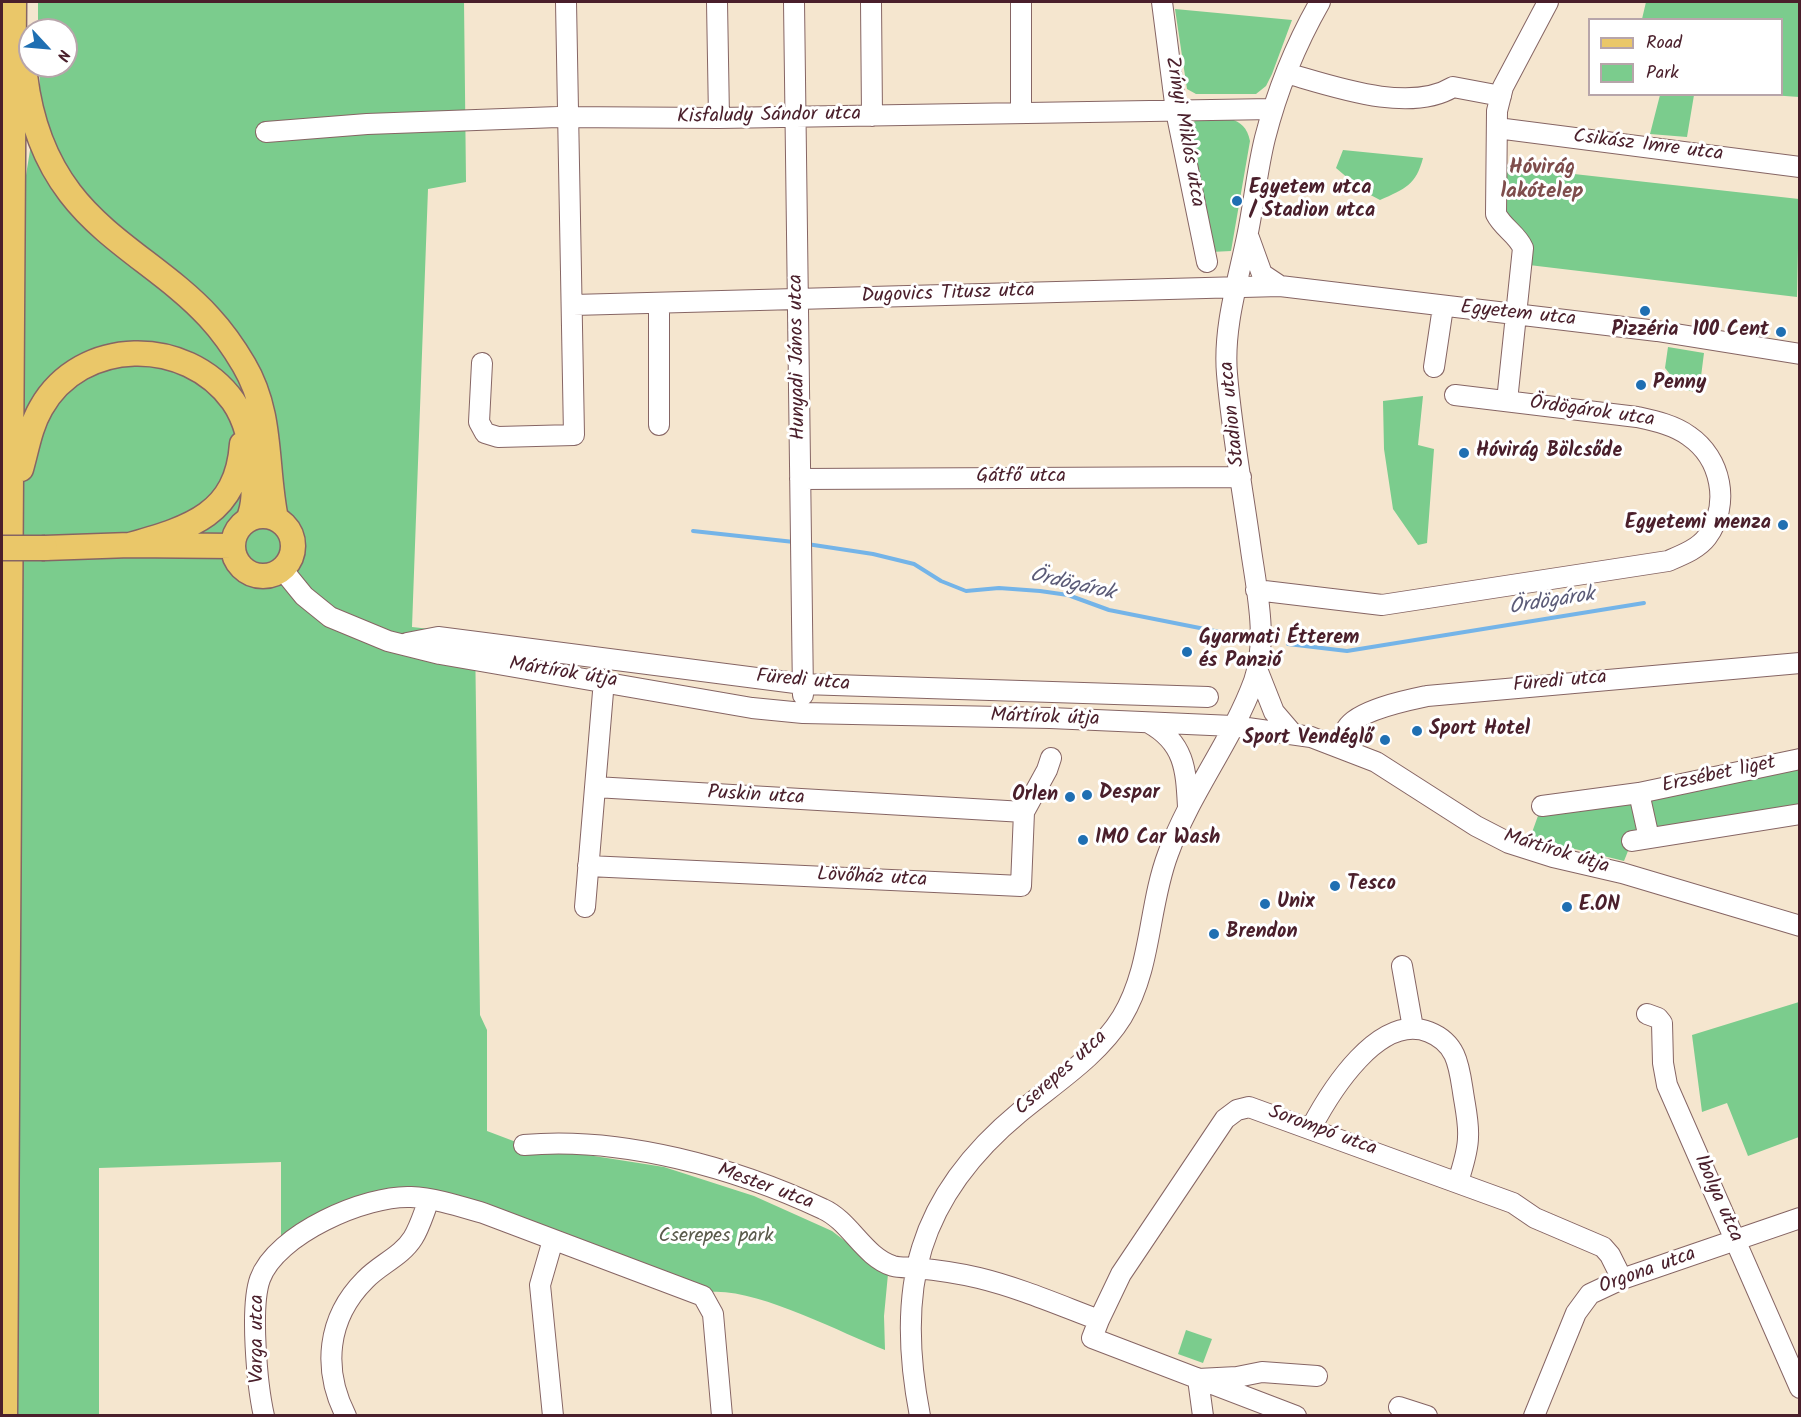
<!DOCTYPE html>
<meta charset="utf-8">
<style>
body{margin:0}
#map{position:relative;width:1801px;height:1417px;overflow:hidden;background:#f5e6cf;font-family:Kalam,sans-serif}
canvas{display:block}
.frame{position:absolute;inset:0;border:3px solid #4a1f2b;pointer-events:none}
.legend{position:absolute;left:1588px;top:18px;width:195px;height:78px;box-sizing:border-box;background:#fff;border:2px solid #b7a5aa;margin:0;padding:8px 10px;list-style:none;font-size:18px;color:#4a1f2b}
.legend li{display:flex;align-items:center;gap:12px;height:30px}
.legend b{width:30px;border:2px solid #b7a5aa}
.north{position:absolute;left:18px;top:18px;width:60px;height:60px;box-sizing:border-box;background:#fff;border:2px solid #b7a5aa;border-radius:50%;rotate:116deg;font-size:16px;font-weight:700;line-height:24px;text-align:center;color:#4a1f2b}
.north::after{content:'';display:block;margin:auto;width:21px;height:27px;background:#1f6fb2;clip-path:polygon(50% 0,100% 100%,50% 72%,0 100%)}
</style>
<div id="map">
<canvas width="1801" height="1417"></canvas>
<div class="frame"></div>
<ul class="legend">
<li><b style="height:8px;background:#eac769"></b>Road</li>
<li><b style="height:16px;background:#7bcc8d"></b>Park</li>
</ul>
<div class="north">N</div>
</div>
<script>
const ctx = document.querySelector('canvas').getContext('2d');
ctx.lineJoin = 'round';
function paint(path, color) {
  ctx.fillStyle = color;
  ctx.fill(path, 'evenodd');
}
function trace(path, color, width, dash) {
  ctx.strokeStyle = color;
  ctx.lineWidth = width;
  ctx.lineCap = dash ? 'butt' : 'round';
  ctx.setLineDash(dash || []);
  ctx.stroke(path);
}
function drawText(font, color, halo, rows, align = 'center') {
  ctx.font = font + ' Kalam,sans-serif';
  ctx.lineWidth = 6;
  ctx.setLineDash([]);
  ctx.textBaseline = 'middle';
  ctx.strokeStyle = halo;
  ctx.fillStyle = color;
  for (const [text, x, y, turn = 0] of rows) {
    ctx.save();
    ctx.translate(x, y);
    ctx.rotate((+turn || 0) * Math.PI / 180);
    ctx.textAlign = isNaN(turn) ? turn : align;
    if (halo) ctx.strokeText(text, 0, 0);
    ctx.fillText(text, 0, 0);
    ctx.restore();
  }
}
paint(new Path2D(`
 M 38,2 L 464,2 L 466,182 L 428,189 L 412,627 L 475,634 L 480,1015 L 487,1030 L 487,1131 L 524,1145 L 664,1167 L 754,1196 L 832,1231 L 888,1274 L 884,1316 L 885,1350 C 839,1332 757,1288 710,1292 L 431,1193 L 281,1238 L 281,1162 L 99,1168 L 99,1415 L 2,1416 L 18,225 L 40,88 L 39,66 L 66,66 L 66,30 L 38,30 Z
 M 1646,2 L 1799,2 L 1799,97 L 1771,95 L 1782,94 L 1782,20 L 1642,19 Z
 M 1175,9 L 1292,20 L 1272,74 L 1266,86 L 1256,94 L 1196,94 L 1187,89 Z
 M 1660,95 L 1694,95 L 1687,137 L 1650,134 Z
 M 1198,117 C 1221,118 1245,114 1250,141 L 1231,251 L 1211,252 L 1189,132 L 1190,127 Z
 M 1343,150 L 1423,158 C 1416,185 1405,189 1380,200 L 1363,191 L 1336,168 Z
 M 1502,166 L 1799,199 L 1797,297 L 1529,265 L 1501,213 Z
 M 1668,347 L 1704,353 L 1699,392 C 1682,392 1675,380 1665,368 Z
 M 1423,396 L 1418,445 L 1434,449 L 1427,543 L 1418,545 L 1393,509 L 1384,449 L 1383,401 Z
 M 1799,750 L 1799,818 L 1630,846 L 1624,861 L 1530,838 L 1539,813 Z
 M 1799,1002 L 1799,1137 L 1748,1156 L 1727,1103 L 1702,1112 L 1692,1035 Z
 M 1186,1330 L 1212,1339 L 1203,1363 L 1178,1354 Z`), '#7bcc8d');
trace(new Path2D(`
 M 693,531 L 794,542
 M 807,544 L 873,554 L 914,564 L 941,581 L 966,591 L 999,588 L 1040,591 L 1068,595 L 1109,610 L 1235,635
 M 1288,644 L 1347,651 L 1644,603`), '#74b4e8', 4);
const minor = new Path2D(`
 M 717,2 L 719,118
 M 794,2 L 803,695
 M 871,2 L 872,116
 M 1021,2 L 1021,113
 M 1162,2 L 1176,111 L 1207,262
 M 1286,73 C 1332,86 1409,114 1453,87 L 1501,96
 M 1497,128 L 1800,167
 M 266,132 L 367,124 L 558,117 L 719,118 L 1273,109
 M 1249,238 L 1262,274 L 1280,286
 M 659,303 L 659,425
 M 573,305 L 1280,286 L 1657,331 L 1800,354
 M 482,363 L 479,422 L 485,433 L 498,437 L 574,435 L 566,2
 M 1434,367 L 1443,307
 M 1507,401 L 1523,248 C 1517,234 1503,228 1496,214 L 1497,111 L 1503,87 L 1548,2
 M 800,479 L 1241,477
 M 282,569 L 304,596 L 330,617 L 388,641 L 440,654 L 752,708 L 803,713 L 1050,718 L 1233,726 L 1311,737 L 1376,762 L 1476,826 L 1509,843 L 1553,857 L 1622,873 L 1800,926
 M 1256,590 L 1382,605 L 1668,561 C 1682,555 1698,549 1707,537 C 1731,504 1721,458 1689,436 C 1674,425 1655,421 1637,417 L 1455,395
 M 407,643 L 438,637 L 803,684 L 1208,697
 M 1257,669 L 1274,712 L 1292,733
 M 1149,723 C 1185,743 1186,770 1188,807
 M 1340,746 C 1342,741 1344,733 1347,728 C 1358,710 1408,700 1427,696 L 1800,663
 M 595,787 L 1024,812
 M 1639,793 L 1649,838
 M 1542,806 L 1639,793 L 1800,759
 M 1632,841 L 1800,814
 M 588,866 L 1021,886 L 1024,812 L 1047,770 L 1051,758
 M 585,907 L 604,680
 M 1402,966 L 1413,1028
 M 1647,1014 L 1658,1018 L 1662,1023 L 1663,1063 L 1667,1085 L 1800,1388
 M 1311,1128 C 1330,1092 1379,1012 1429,1032 C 1457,1043 1459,1066 1463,1092 C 1465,1106 1469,1123 1468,1137 C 1468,1152 1462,1168 1458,1182
 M 524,1145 C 621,1136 736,1168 823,1209 C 850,1221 864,1257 893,1266 C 900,1268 909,1267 916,1268 C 937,1270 958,1273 979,1278 C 1020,1288 1059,1305 1099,1320 L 1092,1338 L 1296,1416
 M 553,1240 L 540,1285 L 553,1416
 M 1099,1320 L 1121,1274 L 1225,1119 L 1237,1110 L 1249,1107 L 1513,1203 L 1535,1218 L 1603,1247 L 1610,1255 L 1622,1279
 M 1399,1407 L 1427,1416
 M 264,1416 C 257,1385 250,1307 260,1279 C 276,1234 366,1195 411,1197 C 435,1198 459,1206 483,1213 L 703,1296 L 713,1314 L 722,1416
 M 346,1416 C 322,1369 327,1318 365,1280 C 380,1264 401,1257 413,1238 C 420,1227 424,1212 429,1200
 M 920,1416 C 895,1288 917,1197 1020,1112 C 1055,1083 1098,1056 1122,1017 C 1152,967 1148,907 1168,854 C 1190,793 1232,741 1254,681 C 1268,640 1257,592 1251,550 C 1243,492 1232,433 1227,374 C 1223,328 1238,281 1247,237 C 1254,204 1257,170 1265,138 C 1277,91 1296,44 1320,2
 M 1203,1416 L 1198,1379 L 1237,1377 L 1262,1372 L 1317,1376
 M 1534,1416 L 1576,1313 L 1590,1294 L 1622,1279 L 1800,1218`);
const major = new Path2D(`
 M 25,75 C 30,117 44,159 70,193 C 108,243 167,271 209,317 C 222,331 234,348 244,365 C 273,414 265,466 276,519
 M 21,469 C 27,448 30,427 41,408 C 81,337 186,336 233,401 C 247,421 252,448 253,471 C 254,487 255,505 248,520
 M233 546a30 30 0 1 1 60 0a30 30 0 1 1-60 0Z
 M 130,545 C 189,528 237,515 242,444
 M 45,548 L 130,545 L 233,546
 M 5,1416 L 14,2`);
trace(minor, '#866564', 22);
trace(major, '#866564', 27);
trace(minor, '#fff', 20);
trace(major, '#eac769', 24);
const majorBridge = new Path2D(`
 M 2,548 L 45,548`);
trace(majorBridge, '#866564', 27, []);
trace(majorBridge, '#eac769', 24);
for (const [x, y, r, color] of [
 [1237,201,6,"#1f6fb2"],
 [1645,311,6,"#1f6fb2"],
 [1781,332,6,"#1f6fb2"],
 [1641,385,6,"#1f6fb2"],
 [1464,453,6,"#1f6fb2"],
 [1783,525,6,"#1f6fb2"],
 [1187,652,6,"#1f6fb2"],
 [1417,731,6,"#1f6fb2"],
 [1385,740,6,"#1f6fb2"],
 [1087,795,6,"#1f6fb2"],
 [1070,797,6,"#1f6fb2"],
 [1083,840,6,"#1f6fb2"],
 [1335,886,6,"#1f6fb2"],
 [1265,904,6,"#1f6fb2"],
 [1567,907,6,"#1f6fb2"],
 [1214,934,6,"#1f6fb2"]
]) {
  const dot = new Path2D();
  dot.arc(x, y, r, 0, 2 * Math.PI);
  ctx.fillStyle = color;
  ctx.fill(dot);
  trace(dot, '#fff', 2);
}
drawText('20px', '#4a1f2b', '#fff', [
 ["Kisfaludy Sándor utca",769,117,-1],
 ["Zrínyi Miklós utca",1183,132,80],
 ["Csikász Imre utca",1648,147,7],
 ["Dugovics Titusz utca",948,295,-2],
 ["Egyetem utca",1518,315,6],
 ["Hunyadi János utca",799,357,-91],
 ["Ördögárok utca",1592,413,8],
 ["Stadion utca",1234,414,-96],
 ["Gátfő utca",1021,478],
 ["Mártírok útja",563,674,9],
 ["Füredi utca",803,682,5],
 ["Füredi utca",1560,683,-5],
 ["Mártírok útja",1045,719,2],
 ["Erzsébet liget",1719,776,-12],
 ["Puskin utca",756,797,3],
 ["Mártírok útja",1556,853,17],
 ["Lövőház utca",872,879,3],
 ["Cserepes utca",1062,1074,-42],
 ["Sorompó utca",1322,1132,20],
 ["Mester utca",765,1188,20],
 ["Ibolya utca",1717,1199,66],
 ["Orgona utca",1648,1272,-20],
 ["Varga utca",259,1339,-90]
]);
drawText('bold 20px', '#4a1f2b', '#fff', [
 ["Egyetem utca",1249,190],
 ["/ Stadion utca",1249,213],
 ["Pizzéria",1645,332,"center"],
 ["100 Cent",1769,332,"right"],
 ["Penny",1653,385],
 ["Hóvirág Bölcsőde",1476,453],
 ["Egyetemi menza",1771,525,"right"],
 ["Gyarmati Étterem",1199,640],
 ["és Panzió",1199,663],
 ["Sport Hotel",1429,731],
 ["Sport Vendéglő",1373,740,"right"],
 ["Despar",1099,795],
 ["Orlen",1058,797,"right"],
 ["IMO Car Wash",1095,840],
 ["Tesco",1347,886],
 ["Unix",1277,904],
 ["E.ON",1579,907],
 ["Brendon",1226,934]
], 'left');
drawText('20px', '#5b5c4d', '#fff', [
 ["Cserepes park",716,1238]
]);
drawText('bold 21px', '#7f4e4d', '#fff', [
 ["Hóvirág",1542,169],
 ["lakótelep",1542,193]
]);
drawText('italic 21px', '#5b5b77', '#fff', [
 ["Ördögárok",1072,586,13],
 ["Ördögárok",1552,603,-9]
]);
</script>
